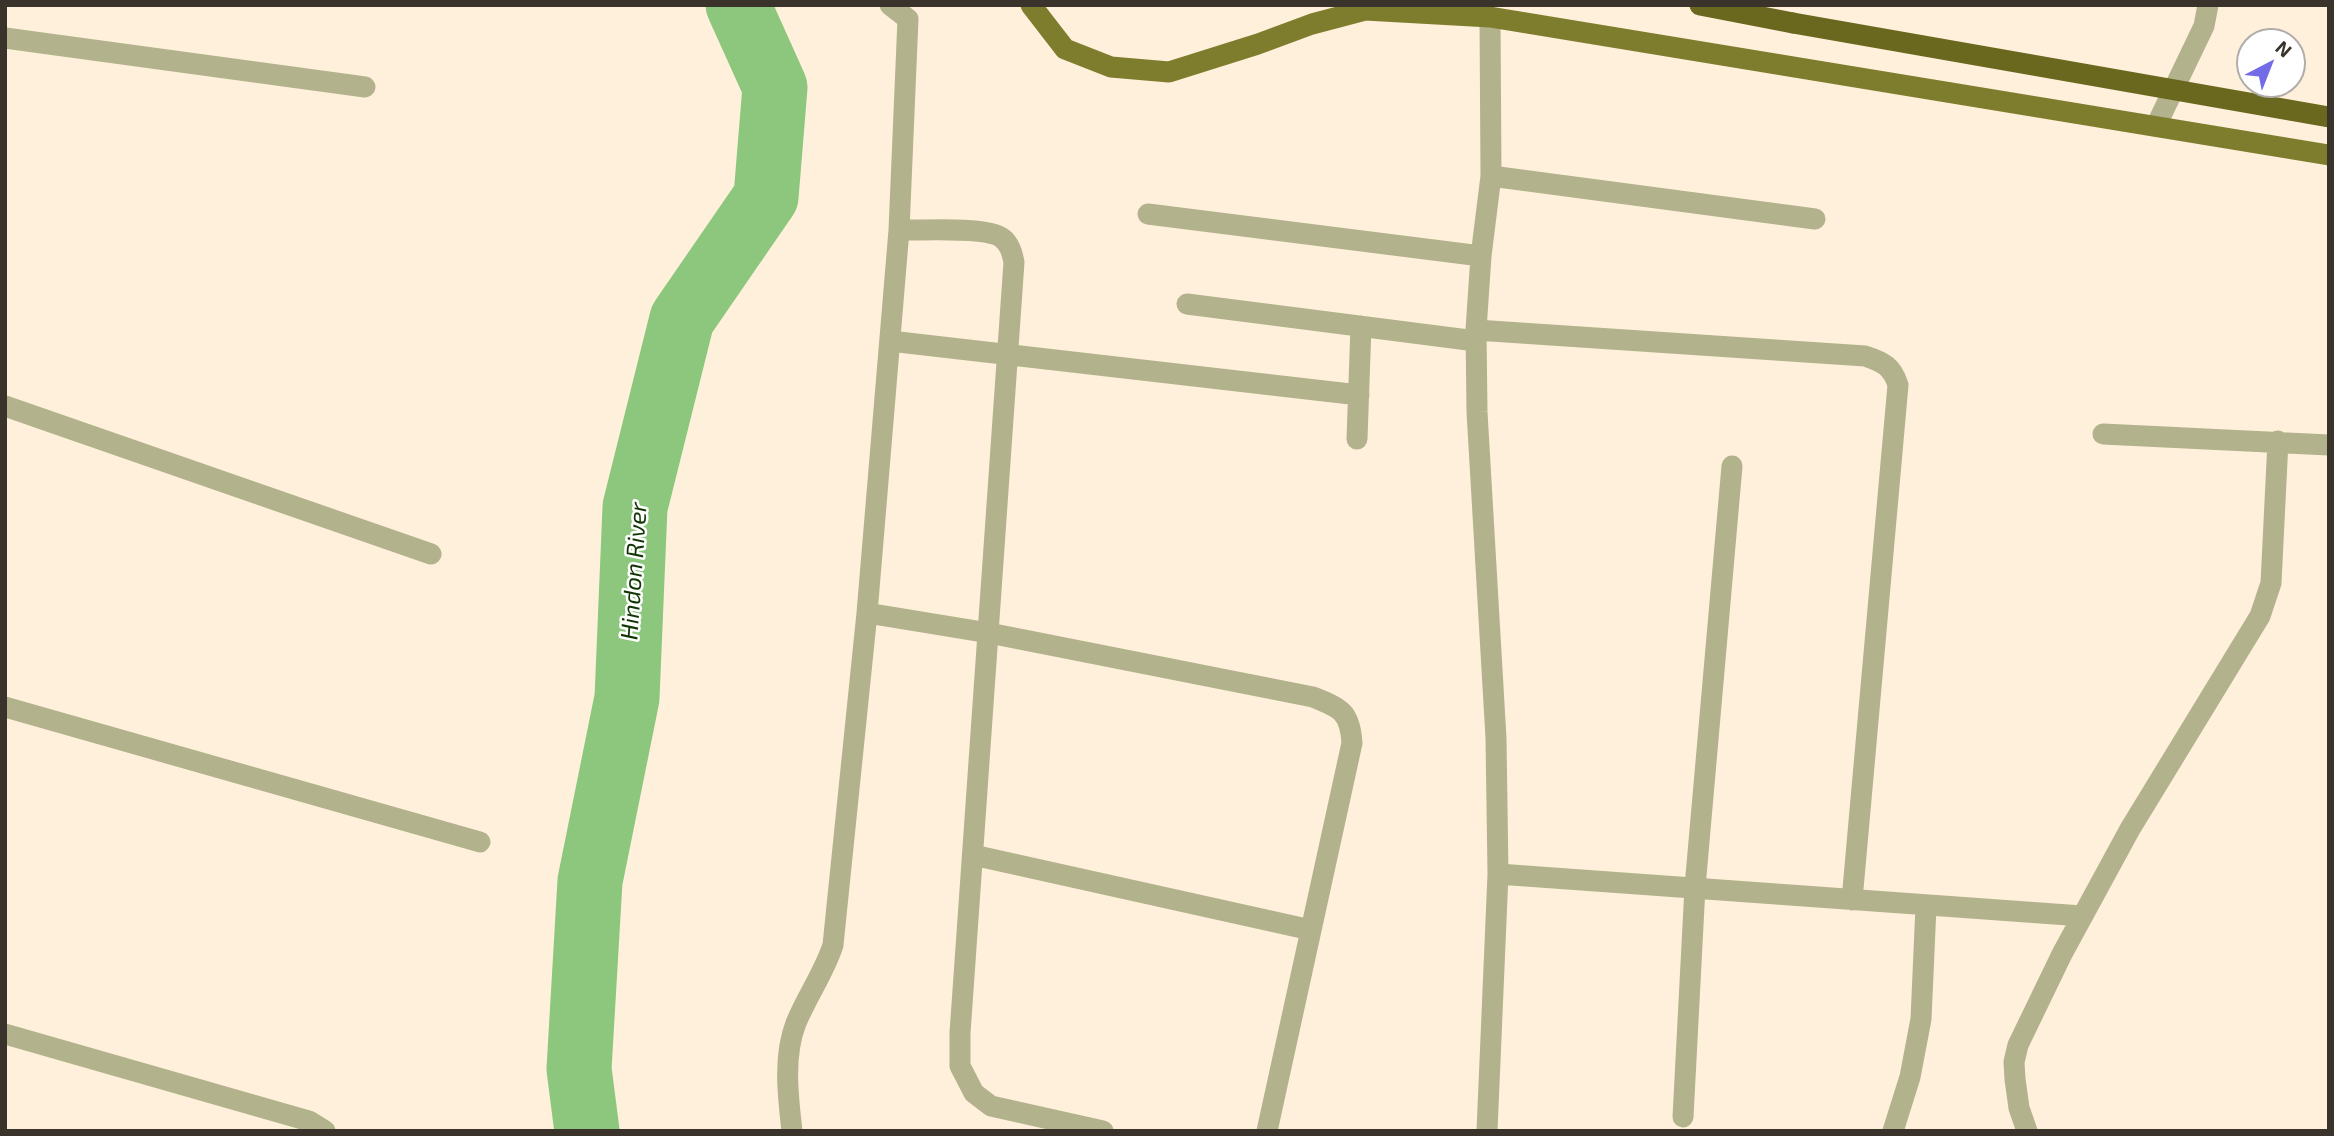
<!DOCTYPE html>
<style>
body{margin:0}
#map{position:relative;width:2334px;height:1136px;overflow:hidden;background:#fff0db;font-family:"Exo 2",sans-serif}
canvas{display:block}
.frame{position:absolute;inset:0;border:7px solid #39332b;pointer-events:none}
.north{position:absolute;left:2236px;top:28px;width:70px;height:70px;box-sizing:border-box;background:#fff;border:2px solid #b0adaa;border-radius:50%;rotate:42deg;font-size:19px;font-weight:700;line-height:28px;text-align:center;color:#39332b}
.north::after{content:'';display:block;margin:auto;width:24px;height:32px;background:#746be6;clip-path:polygon(50% 0,100% 100%,50% 72%,0 100%)}
</style>
<div id="map">
<canvas width="2334" height="1136"></canvas>
<div class="frame"></div>
<div class="north">N</div>
</div>
<script>
const ctx = document.querySelector('canvas').getContext('2d');
ctx.lineJoin = 'round';
function trace(path, color, width, dash) {
  ctx.strokeStyle = color;
  ctx.lineWidth = width;
  ctx.lineCap = dash ? 'butt' : 'round';
  ctx.setLineDash(dash || []);
  ctx.stroke(path);
}
function drawText(font, color, halo, rows, align = 'center') {
  ctx.font = font + ' "Exo 2",sans-serif';
  ctx.lineWidth = 5;
  ctx.setLineDash([]);
  ctx.textBaseline = 'middle';
  ctx.strokeStyle = halo;
  ctx.fillStyle = color;
  for (const [text, x, y, turn = 0] of rows) {
    ctx.save();
    ctx.translate(x, y);
    ctx.rotate((+turn || 0) * Math.PI / 180);
    ctx.textAlign = isNaN(turn) ? turn : align;
    if (halo) ctx.strokeText(text, 0, 0);
    ctx.fillText(text, 0, 0);
    ctx.restore();
  }
}
trace(new Path2D(`
 M 587,1131 L 579,1069 L 590,881 L 627,698 L 635,507 L 682,319 L 766,197 L 775,87 L 738,5`), '#8cc77d', 65);
trace(new Path2D(`
 M 5,38 L 365,87
 M 2156,126 L 2204,26 L 2208,5
 M 1491,176 L 1815,219
 M 1148,214 L 1481,256
 M 899,230 C 922,231 986,226 1002,238 C 1010,244 1012,253 1014,262 L 960,1033 L 960,1066 L 974,1093 L 991,1106 L 1103,1131
 M 1187,304 L 1476,341
 M 1476,330 L 1865,356 C 1883,362 1892,366 1898,385 L 1852,900
 M 890,341 L 1359,395
 M 5,406 L 431,554
 M 2103,434 L 2329,445
 M 1357,439 L 1361,326
 M 867,613 L 989,633 L 1313,697 C 1340,708 1350,711 1352,743 L 1267,1131
 M 5,707 L 480,842
 M 973,855 L 1311,930
 M 1498,874 L 2082,916
 M 5,1034 L 309,1121 L 325,1131
 M 1683,1117 L 1695,887 L 1732,466
 M 792,1131 C 788,1096 783,1056 796,1023 C 807,996 824,973 833,945 L 867,613 L 899,230 L 908,19 L 890,5
 M 1487,1131 L 1498,874 L 1496,738 L 1477,412 L 1476,330 L 1481,256 L 1491,176 L 1490,17
 M 1893,1131 L 1910,1077 L 1921,1019 L 1926,906
 M 2027,1131 L 2019,1108 L 2015,1079 L 2014,1062 L 2018,1045 L 2062,954 L 2130,829 L 2260,616 L 2271,583 L 2278,441`), '#b2b38c', 21);
trace(new Path2D(`
 M 1031,5 L 1065,49 L 1111,67 L 1169,72 L 1258,44 L 1312,24 L 1365,10 L 1490,17 L 2329,155`), '#7e7d2e', 21);
trace(new Path2D(`
 M 1700,5 L 1793,23`), '#6a681e', 21);
trace(new Path2D(`
 M 1793,23 L 2329,117`), '#6a681e', 21);
drawText('italic 24px', '#0f3603', '#fff', [
 ["Hindon River",634,571,-86]
]);
</script>
